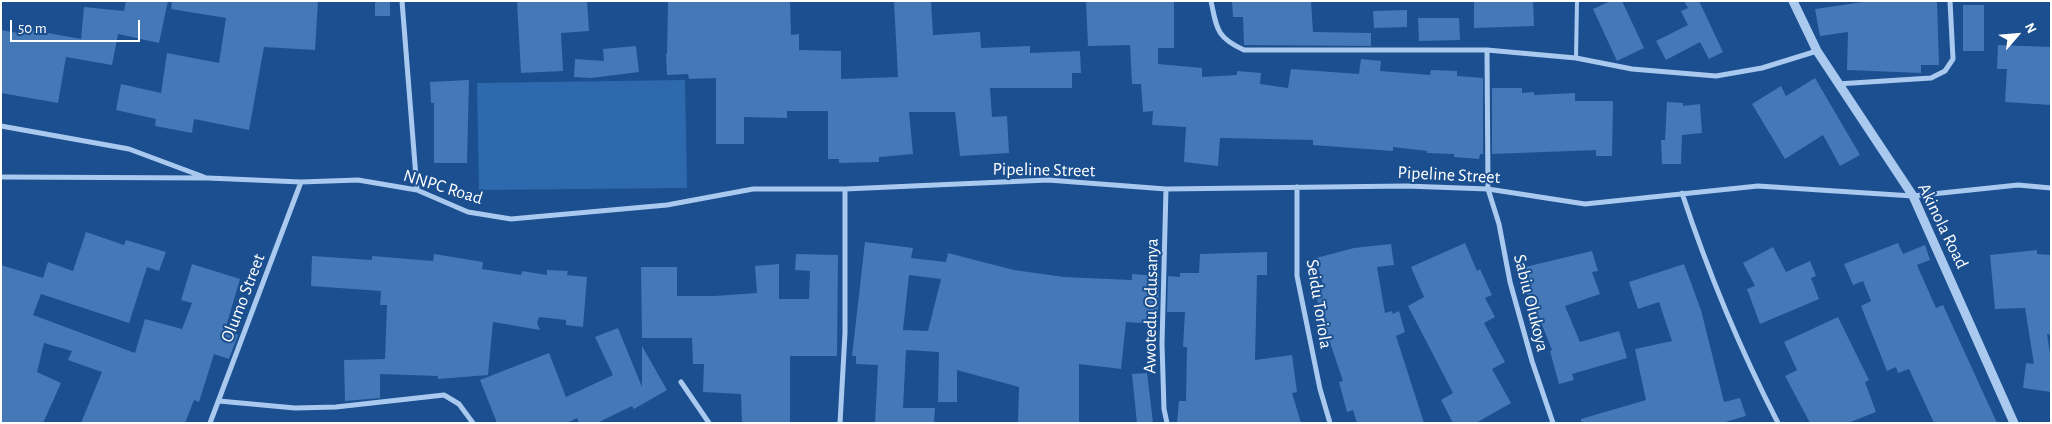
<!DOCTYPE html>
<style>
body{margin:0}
#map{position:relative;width:2052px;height:424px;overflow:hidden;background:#1b4f8f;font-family:"Alegreya Sans",sans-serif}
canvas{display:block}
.frame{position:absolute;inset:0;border:2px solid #fff;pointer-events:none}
.north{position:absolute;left:1992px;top:10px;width:50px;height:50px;-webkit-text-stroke:4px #1b4f8f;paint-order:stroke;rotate:63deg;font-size:14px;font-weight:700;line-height:20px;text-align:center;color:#fff}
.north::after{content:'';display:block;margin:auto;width:18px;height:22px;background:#fff;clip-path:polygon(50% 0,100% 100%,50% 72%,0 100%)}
.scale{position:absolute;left:10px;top:20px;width:130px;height:22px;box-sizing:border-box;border:2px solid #fff;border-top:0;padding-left:6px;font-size:15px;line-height:18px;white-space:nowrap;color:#fff;-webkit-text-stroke:4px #1b4f8f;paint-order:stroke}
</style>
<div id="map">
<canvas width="2052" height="424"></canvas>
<div class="frame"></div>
<div class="north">N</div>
<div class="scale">50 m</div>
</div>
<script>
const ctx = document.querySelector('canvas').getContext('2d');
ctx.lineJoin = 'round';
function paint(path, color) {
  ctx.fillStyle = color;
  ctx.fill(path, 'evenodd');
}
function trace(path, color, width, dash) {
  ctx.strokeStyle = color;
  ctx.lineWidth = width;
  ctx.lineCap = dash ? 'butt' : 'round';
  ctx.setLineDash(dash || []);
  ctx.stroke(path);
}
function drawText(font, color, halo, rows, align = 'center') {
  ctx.font = font + ' "Alegreya Sans",sans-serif';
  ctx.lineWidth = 4;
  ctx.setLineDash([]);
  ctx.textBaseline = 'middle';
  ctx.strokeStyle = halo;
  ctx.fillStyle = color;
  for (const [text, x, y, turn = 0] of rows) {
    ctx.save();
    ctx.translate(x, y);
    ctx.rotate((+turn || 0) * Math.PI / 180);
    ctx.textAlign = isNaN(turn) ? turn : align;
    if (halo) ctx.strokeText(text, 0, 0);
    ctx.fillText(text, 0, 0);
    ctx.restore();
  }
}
paint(new Path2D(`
 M 685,80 L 687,188 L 479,190 L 477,83 Z`), '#2e69ad');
paint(new Path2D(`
 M 126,1 L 168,1 L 159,43 L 118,34 L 112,65 L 66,57 L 58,103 L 1,93 L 1,30 L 30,35 L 31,30 L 81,39 L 84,7 L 124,11 Z
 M 172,1 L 318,1 L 315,50 L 264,47 L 249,130 L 194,119 L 192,133 L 155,126 L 156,119 L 116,110 L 121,84 L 161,93 L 167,53 L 219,63 L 226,18 L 171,9 Z
 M 375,1 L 390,1 L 390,16 L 375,16 Z
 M 517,1 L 587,1 L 589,31 L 561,33 L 563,71 L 521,73 Z
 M 668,1 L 790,1 L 791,35 L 799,34 L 799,50 L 841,51 L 841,79 L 898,77 L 894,2 L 908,1 L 931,1 L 933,35 L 980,32 L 981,48 L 1030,46 L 1030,53 L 1080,51 L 1081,73 L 1072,73 L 1072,88 L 990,88 L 992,117 L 1007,116 L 1009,153 L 960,156 L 955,112 L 909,112 L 913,154 L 879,157 L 879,162 L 839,163 L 839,159 L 828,159 L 828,111 L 787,111 L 787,118 L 744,117 L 744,144 L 716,144 L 716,78 L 689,79 L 688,74 L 667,75 L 666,54 L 667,54 Z
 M 1086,1 L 1174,1 L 1174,48 L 1158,48 L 1158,64 L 1202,68 L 1202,77 L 1237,75 L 1237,71 L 1261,73 L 1260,84 L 1288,88 L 1291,69 L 1359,74 L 1361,59 L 1381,61 L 1380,71 L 1430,75 L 1431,70 L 1457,71 L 1457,76 L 1483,78 L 1483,154 L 1480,154 L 1479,159 L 1454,157 L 1454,154 L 1427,153 L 1427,151 L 1393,147 L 1393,151 L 1313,145 L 1313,140 L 1224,138 L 1220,138 L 1218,166 L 1184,162 L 1186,127 L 1152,125 L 1153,111 L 1143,112 L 1141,84 L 1132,84 L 1130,45 L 1088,46 Z
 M 1232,1 L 1311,1 L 1313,32 L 1371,33 L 1371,46 L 1244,45 L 1243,17 L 1233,17 Z
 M 1474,1 L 1533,1 L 1534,26 L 1474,28 Z
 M 1611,1 L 1622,1 L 1644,48 L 1617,61 L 1593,9 Z
 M 1684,1 L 1699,1 L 1723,52 L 1709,59 L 1700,42 L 1666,60 L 1656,41 L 1688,25 L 1681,11 L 1688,8 Z
 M 1937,1 L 1939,65 L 1921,65 L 1921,73 L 1847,70 L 1848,32 L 1820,36 L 1815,9 L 1863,2 Z
 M 1963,5 L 1984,5 L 1984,51 L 1963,51 Z
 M 1407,10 L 1407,27 L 1374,28 L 1373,11 Z
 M 1418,18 L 1459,18 L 1460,40 L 1419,41 Z
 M 1998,45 L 2051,47 L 2051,105 L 2005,102 L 2007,69 L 1997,69 Z
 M 636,46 L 639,72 L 591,78 L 574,77 L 575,59 L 604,61 L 603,49 Z
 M 1815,78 L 1860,155 L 1840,166 L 1823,135 L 1785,159 L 1752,104 L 1781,86 L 1786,96 Z
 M 469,80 L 467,163 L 434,163 L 434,103 L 431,103 L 430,82 Z
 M 1492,88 L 1522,88 L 1522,93 L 1534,92 L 1534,95 L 1575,93 L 1575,101 L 1613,101 L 1612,156 L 1596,156 L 1596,150 L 1492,154 Z
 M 1667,102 L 1683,103 L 1683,106 L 1700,104 L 1702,133 L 1682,135 L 1681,164 L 1662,164 L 1661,140 L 1665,140 Z
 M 86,232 L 124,245 L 126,240 L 166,252 L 159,271 L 147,267 L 129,323 L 41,294 L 33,315 L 135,353 L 145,319 L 182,329 L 192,303 L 181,300 L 192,264 L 240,279 L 225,330 L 238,335 L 229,359 L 214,354 L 199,402 L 194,400 L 185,423 L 81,423 L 102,372 L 68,360 L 72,351 L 44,343 L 37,372 L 61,383 L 43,423 L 1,423 L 1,265 L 43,278 L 48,262 L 73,271 Z
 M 865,242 L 913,248 L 911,258 L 946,262 L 948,253 L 1014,270 L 1064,277 L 1132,280 L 1132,274 L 1159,276 L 1158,312 L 1156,312 L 1155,324 L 1126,322 L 1121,369 L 1079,364 L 1079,423 L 1018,423 L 1019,387 L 957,370 L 957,402 L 938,402 L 939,352 L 906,350 L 903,408 L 935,408 L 934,423 L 875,423 L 878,365 L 856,364 L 856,356 L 852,356 ZM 909,275 L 941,279 L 928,331 L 903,330 Z
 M 1465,243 L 1477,271 L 1480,269 L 1492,295 L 1485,298 L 1495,317 L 1484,323 L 1505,362 L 1492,369 L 1511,403 L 1476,423 L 1453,423 L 1441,400 L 1453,393 L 1408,306 L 1424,297 L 1411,267 Z
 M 1898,243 L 1903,254 L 1925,245 L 1930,260 L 1917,265 L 1936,308 L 1943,305 L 1997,423 L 1934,423 L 1909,369 L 1898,373 L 1896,367 L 1887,371 L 1861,306 L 1871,301 L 1863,281 L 1853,285 L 1844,264 Z
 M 1391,244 L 1394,265 L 1377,267 L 1385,313 L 1392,311 L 1393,314 L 1399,311 L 1405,332 L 1396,336 L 1424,423 L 1357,423 L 1353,410 L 1347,412 L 1339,382 L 1343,381 L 1319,310 L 1315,286 L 1323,285 L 1316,258 L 1354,248 Z
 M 1773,247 L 1786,272 L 1810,261 L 1816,276 L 1811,278 L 1819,299 L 1760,324 L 1747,289 L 1755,286 L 1743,263 Z
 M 2037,250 L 2037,254 L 2051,255 L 2051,335 L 2047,334 L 2051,361 L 2051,392 L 2023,388 L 2026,363 L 2034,364 L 2025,308 L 1995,309 L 1990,255 Z
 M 1592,251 L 1598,271 L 1592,272 L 1600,294 L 1565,306 L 1580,342 L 1619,331 L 1627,358 L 1572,374 L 1574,380 L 1559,384 L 1550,351 L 1552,350 L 1538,315 L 1535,316 L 1525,289 L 1521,268 Z
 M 1267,252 L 1267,275 L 1257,275 L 1255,360 L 1292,355 L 1297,392 L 1292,393 L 1301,423 L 1177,423 L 1179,401 L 1186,401 L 1187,347 L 1183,347 L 1185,312 L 1167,312 L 1168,276 L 1180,277 L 1180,273 L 1199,273 L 1200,254 Z
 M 434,254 L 483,262 L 482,269 L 521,275 L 522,271 L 547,275 L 547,270 L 568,271 L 567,275 L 587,277 L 583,327 L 566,325 L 566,320 L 539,317 L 537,323 L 540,330 L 493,322 L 488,375 L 438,379 L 438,376 L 380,374 L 380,398 L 345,401 L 344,360 L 385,359 L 387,305 L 380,305 L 381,291 L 311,286 L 312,256 L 372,260 L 372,256 L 433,261 Z
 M 796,254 L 838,255 L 837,356 L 790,356 L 790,423 L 742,423 L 741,394 L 703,392 L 704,364 L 693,364 L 692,338 L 642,338 L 641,267 L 677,267 L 677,296 L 714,296 L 757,293 L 755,266 L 779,264 L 779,299 L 809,299 L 810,271 L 795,270 Z
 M 1684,264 L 1701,310 L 1724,402 L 1740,398 L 1746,416 L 1722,423 L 1581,423 L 1581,419 L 1646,400 L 1635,349 L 1672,341 L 1659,302 L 1638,309 L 1629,282 Z
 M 1838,317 L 1869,380 L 1865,382 L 1876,412 L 1848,423 L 1810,423 L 1785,376 L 1797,370 L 1784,342 Z
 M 618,328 L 642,387 L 642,346 L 667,390 L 634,409 L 632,406 L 597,423 L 579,423 L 577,418 L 567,423 L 497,423 L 480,380 L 549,353 L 566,397 L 613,375 L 595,337 Z
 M 1147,373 L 1153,423 L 1137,423 L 1132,374 Z`), '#4478b7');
trace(new Path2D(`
 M 1576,58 L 1577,1`), '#a9c9ee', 4);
trace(new Path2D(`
 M 402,1 L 417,190
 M 1211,1 C 1217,29 1216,37 1244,50 L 1487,50 L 1576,58 L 1632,69 L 1716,76 L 1762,68 L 1817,51
 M 1487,50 L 1488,189 L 1499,224 L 1510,282 L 1532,361 L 1553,423
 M 1837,84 L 1931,78 L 1945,71 L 1953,59 L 1950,1
 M 1,126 L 129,149 L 204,177
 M 1,177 L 208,178 L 301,182 L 358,180 L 417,190 L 468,212 L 511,219 L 667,205 L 753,189 L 845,189 L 1048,180 L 1166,189 L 1406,186 L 1488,189 L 1585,204 L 1758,186 L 1913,196 L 2018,185 L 2051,188
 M 1297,187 L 1297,276 L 1320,389 L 1330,423
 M 1166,189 L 1162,344 L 1164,409 L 1167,423
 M 1682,193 C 1708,272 1740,349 1778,423
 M 681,382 L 709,423
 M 219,401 L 295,408 L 336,407 L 444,395 L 459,404 L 473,423
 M 210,423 L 301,182
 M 840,423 L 845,333 L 845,189`), '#a9c9ee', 5);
trace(new Path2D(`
 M 1793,1 L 1817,51 L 1913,196 L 2014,423`), '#a9c9ee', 9);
drawText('18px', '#fff', '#1b4f8f', [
 ["Pipeline Street",1044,170,1],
 ["Pipeline Street",1449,175,3],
 ["NNPC Road",443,187,17],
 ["Akinola Road",1943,226,64],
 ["Olumo Street",243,298,-69],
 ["Sabiu Olukoya",1531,303,76],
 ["Seidu Toriola",1319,304,81],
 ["Awotedu Odusanya",1151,306,-89]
]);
</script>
